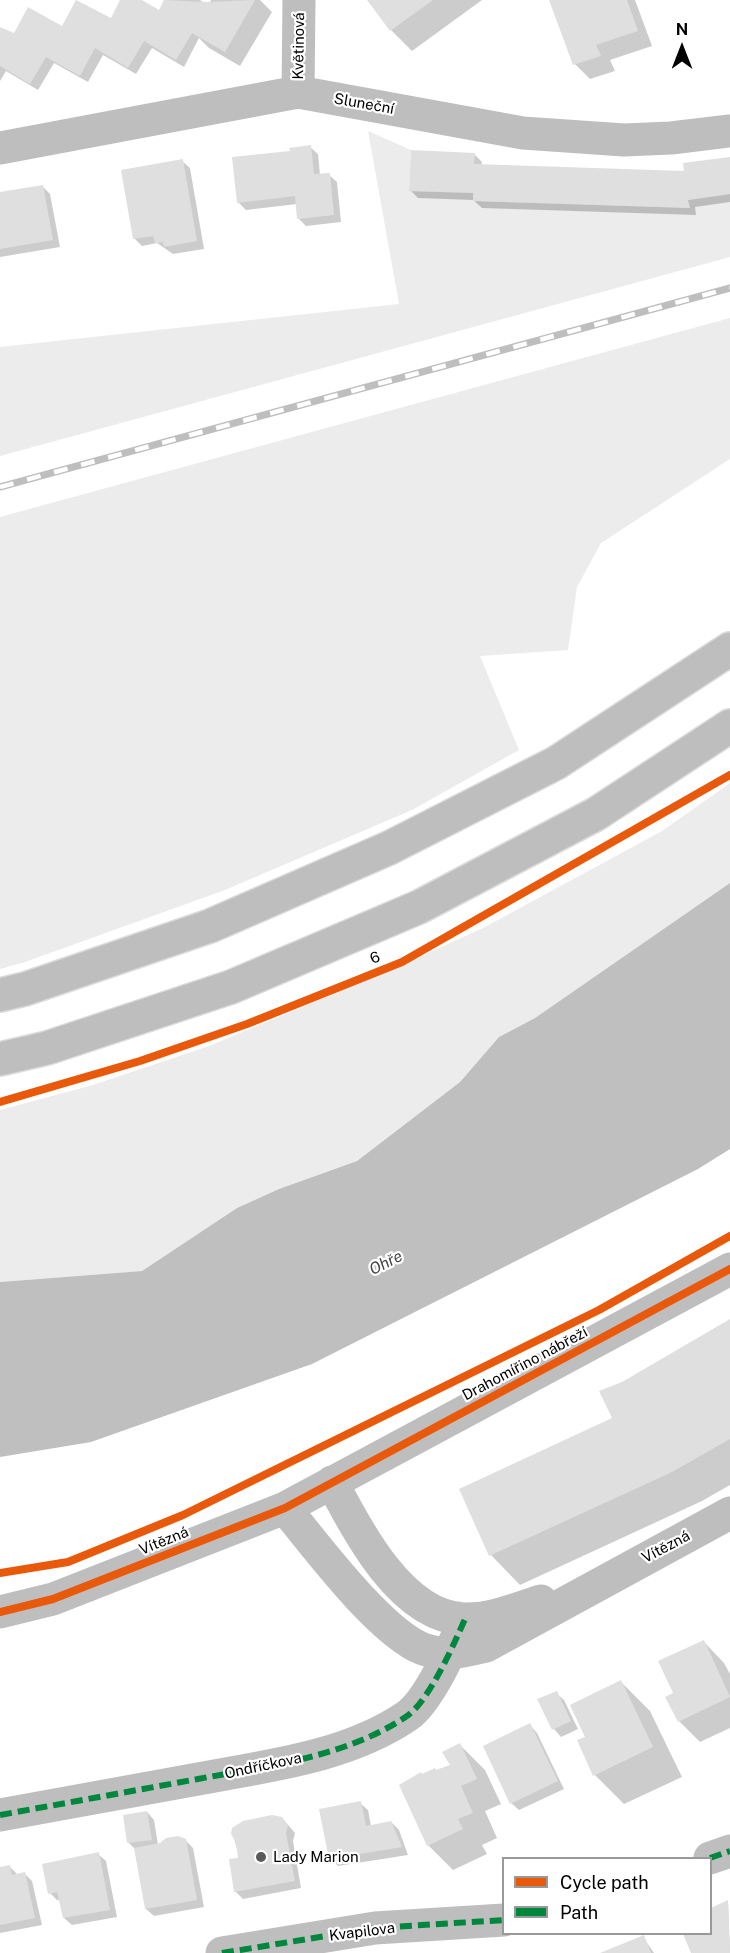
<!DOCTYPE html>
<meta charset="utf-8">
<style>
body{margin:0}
#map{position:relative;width:730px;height:1953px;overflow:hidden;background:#fff;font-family:"Public Sans",sans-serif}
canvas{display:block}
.legend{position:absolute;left:502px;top:1857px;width:210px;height:78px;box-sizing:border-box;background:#fff;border:2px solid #999;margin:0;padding:8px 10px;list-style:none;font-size:18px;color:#000}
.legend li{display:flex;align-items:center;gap:12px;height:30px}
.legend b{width:30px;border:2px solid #999}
.north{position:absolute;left:652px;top:18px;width:60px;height:60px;-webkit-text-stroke:4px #fff;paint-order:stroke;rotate:0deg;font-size:16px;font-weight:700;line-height:24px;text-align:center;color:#000}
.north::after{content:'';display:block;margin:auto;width:21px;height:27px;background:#000;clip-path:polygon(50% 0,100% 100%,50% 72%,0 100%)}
</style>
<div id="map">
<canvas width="730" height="1953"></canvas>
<ul class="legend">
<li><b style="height:8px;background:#e8590c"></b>Cycle path</li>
<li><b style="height:8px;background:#00873e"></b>Path</li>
</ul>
<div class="north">N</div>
</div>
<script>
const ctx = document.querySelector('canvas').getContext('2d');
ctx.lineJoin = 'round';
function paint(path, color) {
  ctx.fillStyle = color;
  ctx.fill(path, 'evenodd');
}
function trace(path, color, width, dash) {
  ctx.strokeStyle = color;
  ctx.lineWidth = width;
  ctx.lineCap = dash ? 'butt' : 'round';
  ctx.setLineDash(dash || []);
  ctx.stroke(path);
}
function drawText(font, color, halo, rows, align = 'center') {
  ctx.font = font + ' "Public Sans",sans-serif';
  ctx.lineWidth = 4.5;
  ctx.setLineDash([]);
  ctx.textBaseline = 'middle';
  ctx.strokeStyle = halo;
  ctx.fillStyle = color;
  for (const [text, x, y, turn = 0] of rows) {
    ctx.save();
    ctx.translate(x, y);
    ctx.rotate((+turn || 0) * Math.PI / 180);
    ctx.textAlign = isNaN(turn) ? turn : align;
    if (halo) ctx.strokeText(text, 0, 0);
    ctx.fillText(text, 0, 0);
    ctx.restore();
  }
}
paint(new Path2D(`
 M 368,131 L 411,150 L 409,191 L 473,193 L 473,201 L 689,208 L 688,200 L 730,194 L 730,257 L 0,456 L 0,347 L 399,304 Z
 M 730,318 L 730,459 L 601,543 L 577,587 L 568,650 L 480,656 L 519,750 L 412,810 L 225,890 L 25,962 L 0,969 L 0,517 Z
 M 730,783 L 730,883 L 535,1018 L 499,1037 L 460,1082 L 357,1161 L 279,1189 L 237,1208 L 142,1271 L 0,1282 L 0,1110 L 93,1085 L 209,1046 L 393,969 L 483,928 L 662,831 Z`), '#ececec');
paint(new Path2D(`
 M 730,883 L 730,1149 L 698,1169 L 312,1364 L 91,1442 L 0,1457 L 0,1282 L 142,1271 L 237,1208 L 279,1189 L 357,1161 L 460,1082 L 499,1037 L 535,1018 Z`), '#bfbfbf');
paint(new Path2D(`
 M 122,0 L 138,0 L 159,12 L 166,0 L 200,0 L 208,6 L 211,0 L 260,0 L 272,12 L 240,66 L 209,48 L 199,38 L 184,67 L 152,48 L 136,74 L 103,55 L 88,82 L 54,63 L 38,90 L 6,71 L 0,81 L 0,28 L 15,35 L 111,20 Z
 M 369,0 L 482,0 L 412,51 L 391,30 Z
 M 552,0 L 635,0 L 652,46 L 610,60 L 615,71 L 590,79 L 575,64 Z
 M 310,147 L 318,154 L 320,175 L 329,175 L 337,182 L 341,222 L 306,226 L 299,219 L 297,204 L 246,210 L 238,202 Z
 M 474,154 L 482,162 L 481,166 L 686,173 L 730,159 L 730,202 L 695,207 L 696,215 L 482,208 L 473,200 L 418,198 L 410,190 Z
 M 182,161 L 190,168 L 204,249 L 173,254 L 157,243 L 142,246 L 134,238 Z
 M 42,186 L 50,194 L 60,247 L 0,257 L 0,193 Z
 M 730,1321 L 730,1485 L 702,1501 L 520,1585 L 491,1555 L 614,1419 L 623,1383 Z
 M 704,1642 L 724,1663 L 730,1674 L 730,1728 L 700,1742 L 679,1721 L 675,1694 Z
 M 621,1682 L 650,1711 L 682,1777 L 624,1804 L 595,1775 L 587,1737 Z
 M 556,1693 L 564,1700 L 578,1729 L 561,1737 L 554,1729 Z
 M 530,1725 L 537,1733 L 564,1789 L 519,1810 L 511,1803 Z
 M 460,1745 L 485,1770 L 501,1804 L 485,1811 L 497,1838 L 482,1845 L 487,1854 L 453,1870 L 428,1845 L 422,1775 L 452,1765 Z
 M 360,1803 L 368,1810 L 371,1826 L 391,1822 L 399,1830 L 408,1855 L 338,1866 L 330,1858 Z
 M 147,1812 L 154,1820 L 158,1845 L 185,1840 L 193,1848 L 204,1907 L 154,1916 L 146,1909 L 136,1850 L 128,1842 Z
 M 282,1818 L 295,1833 L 293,1841 L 301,1888 L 243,1899 L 235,1891 L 240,1859 L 232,1831 Z
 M 98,1854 L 106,1861 L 117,1917 L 72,1925 L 64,1918 L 60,1900 L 57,1900 L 50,1893 Z
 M 10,1867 L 17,1874 L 25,1874 L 32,1881 L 42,1925 L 0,1933 L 0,1868 Z
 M 728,1902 L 730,1953 L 693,1953 L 685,1934 L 710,1934 L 710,1909 Z
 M 643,1937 L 654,1953 L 603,1953 Z`), '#0003');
paint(new Path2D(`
 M 76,0 L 111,18 L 120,0 L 142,0 L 159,10 L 164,0 L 206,2 L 255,0 L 225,52 L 192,33 L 176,60 L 144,41 L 128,68 L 95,48 L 80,76 L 46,57 L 30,84 L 0,66 L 0,27 L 14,33 L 28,7 L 62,26 Z
 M 367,0 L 433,0 L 390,31 Z
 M 549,0 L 627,0 L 638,31 L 596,45 L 601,56 L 573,65 Z
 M 311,145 L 314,174 L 330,173 L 334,215 L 297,219 L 295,196 L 237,203 L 232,157 L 290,151 L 289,148 Z
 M 411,150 L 475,153 L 474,164 L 684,171 L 683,163 L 730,157 L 730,194 L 688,200 L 690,208 L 473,201 L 473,193 L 409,191 Z
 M 183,159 L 197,241 L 164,247 L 163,242 L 155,243 L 153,236 L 133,239 L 121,170 Z
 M 43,185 L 53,240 L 0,249 L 0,192 Z
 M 730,1319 L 730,1439 L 672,1472 L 489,1556 L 459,1489 L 612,1418 L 599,1391 L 622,1382 Z
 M 704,1640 L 730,1697 L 678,1722 L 665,1697 L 673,1693 L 658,1661 Z
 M 621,1680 L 653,1747 L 593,1776 L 577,1740 L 585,1737 L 570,1705 Z
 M 557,1691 L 571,1721 L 552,1730 L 537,1699 Z
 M 530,1723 L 558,1781 L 510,1804 L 483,1746 Z
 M 460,1743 L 477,1779 L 461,1786 L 473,1813 L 458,1819 L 463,1829 L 427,1846 L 399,1785 L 421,1772 L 422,1774 L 435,1768 L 436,1770 L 450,1765 L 442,1752 Z
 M 361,1801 L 366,1826 L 391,1821 L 402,1847 L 329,1859 L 319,1809 Z
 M 147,1811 L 152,1840 L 127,1843 L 123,1815 Z
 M 272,1815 L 282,1817 L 288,1825 L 286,1833 L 295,1881 L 234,1892 L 229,1859 L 238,1858 L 236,1842 L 231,1834 L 232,1828 L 243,1821 Z
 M 178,1836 L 186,1839 L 197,1900 L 145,1909 L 134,1848 L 160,1843 L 166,1838 Z
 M 99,1852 L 110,1910 L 63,1918 L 57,1892 L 48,1894 L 42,1864 Z
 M 10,1865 L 12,1875 L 25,1872 L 35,1918 L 0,1925 L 0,1867 Z
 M 728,1900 L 730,1953 L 691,1953 L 683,1934 L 711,1934 L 711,1908 Z
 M 644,1935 L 651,1953 L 600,1953 Z`), '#dfdfdf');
const highway = new Path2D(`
 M 0,995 L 25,989 L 210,926 L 389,848 L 556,763 L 730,649
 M 0,1059 L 47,1048 L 231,987 L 419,907 L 596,814 L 730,726`);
trace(highway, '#dbdbdb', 36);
trace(new Path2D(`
 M 298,92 L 299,0
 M 0,148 L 298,92 L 523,133 L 624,140 L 671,138 L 730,131
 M 332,1482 C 357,1531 402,1617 464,1619 C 489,1620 517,1609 541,1601
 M 285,1508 C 315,1545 380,1632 423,1649 C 444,1657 465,1651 486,1646 L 730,1513
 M 0,1612 L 53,1599 L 285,1508 L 730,1269
 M 0,1815 C 66,1803 132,1791 198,1779 C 267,1766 347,1757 407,1716 C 429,1701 454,1644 465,1619
 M 710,1858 L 730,1851
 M 222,1953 L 375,1928 L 504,1920`), '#bebebe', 33);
trace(highway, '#bebebe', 33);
const rail = new Path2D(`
 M 0,487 L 730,288`);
trace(rail, '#bebebe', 7);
trace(rail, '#fff', 4.5, [14]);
trace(new Path2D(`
 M 0,1815 C 66,1803 132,1791 198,1779 C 267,1766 347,1757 407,1716 C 429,1701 454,1644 465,1619
 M 710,1858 L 730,1851
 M 222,1953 L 375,1928 L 504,1920`), '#00873e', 6, [12, 6]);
trace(new Path2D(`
 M 0,1102 L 140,1061 L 247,1024 L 402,962 L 730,775
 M 0,1573 L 68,1562 L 183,1515 L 599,1310 L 730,1236
 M 0,1612 L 53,1599 L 285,1508 L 730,1269`), '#e8590c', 8);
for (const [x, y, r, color] of [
 [261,1857,6,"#595959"]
]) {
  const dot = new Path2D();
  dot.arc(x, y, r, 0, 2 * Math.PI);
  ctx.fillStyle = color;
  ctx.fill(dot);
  trace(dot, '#fff', 2);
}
drawText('15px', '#000', '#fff', [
 ["Květinová",299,46,-89],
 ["Sluneční",364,104,10],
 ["6",375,958,-22],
 ["Drahomířino nábřeží",525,1364,-28],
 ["Vítězná",164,1541,-22],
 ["Vítězná",666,1547,-28],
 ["Ondříčkova",263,1766,-12],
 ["Kvapilova",362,1932,-7]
]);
drawText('15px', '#000', '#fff', [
 ["Lady Marion",273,1857]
], 'left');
drawText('italic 16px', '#444', '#fff', [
 ["Ohře",386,1263,-27]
]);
</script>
